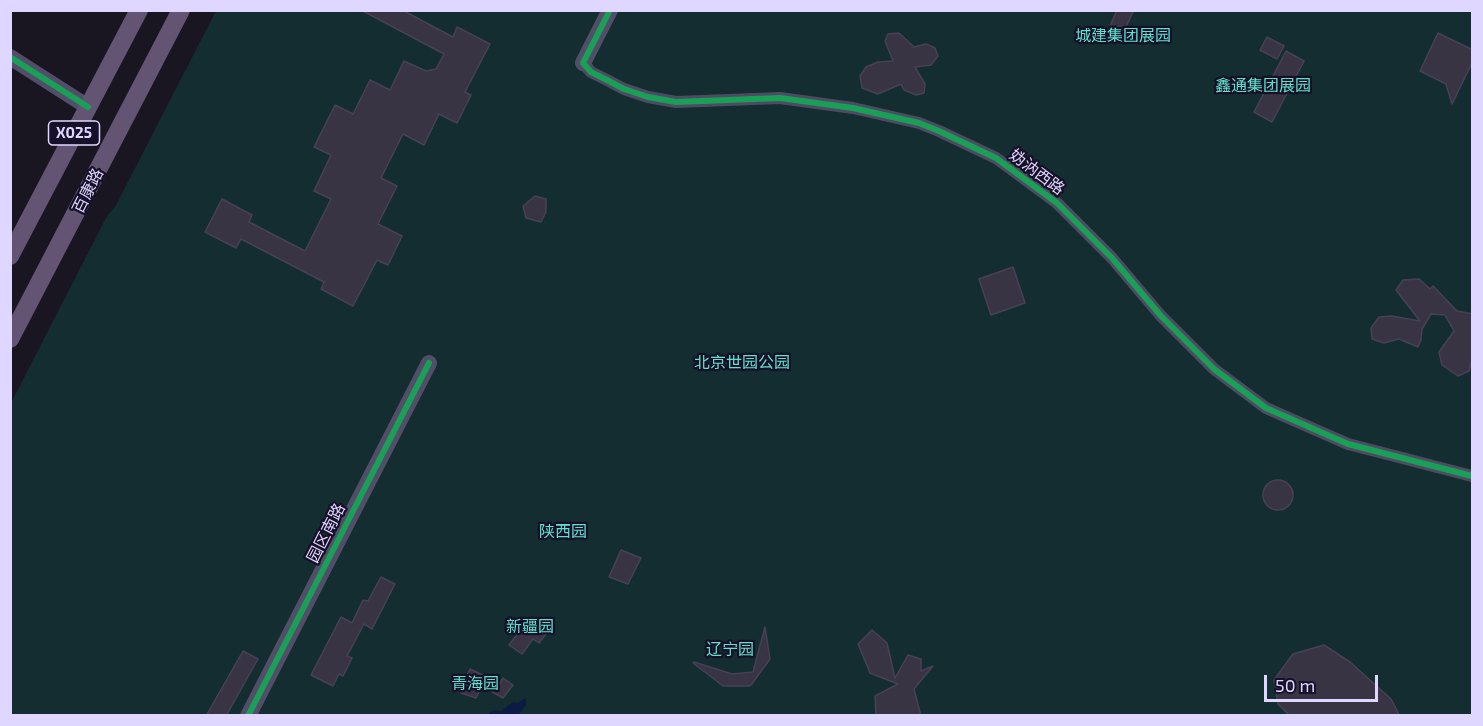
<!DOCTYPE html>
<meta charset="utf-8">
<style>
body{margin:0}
#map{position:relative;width:1483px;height:726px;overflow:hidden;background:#191622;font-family:"Exo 2",sans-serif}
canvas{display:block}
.frame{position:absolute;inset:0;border:12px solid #dfd7ff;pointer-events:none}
.scale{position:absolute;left:1264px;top:675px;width:114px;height:27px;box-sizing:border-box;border:3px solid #dfd7ff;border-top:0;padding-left:8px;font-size:18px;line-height:21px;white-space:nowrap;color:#dfd7ff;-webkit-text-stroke:4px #161028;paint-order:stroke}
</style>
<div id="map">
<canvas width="1483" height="726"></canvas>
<div class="frame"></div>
<div class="scale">50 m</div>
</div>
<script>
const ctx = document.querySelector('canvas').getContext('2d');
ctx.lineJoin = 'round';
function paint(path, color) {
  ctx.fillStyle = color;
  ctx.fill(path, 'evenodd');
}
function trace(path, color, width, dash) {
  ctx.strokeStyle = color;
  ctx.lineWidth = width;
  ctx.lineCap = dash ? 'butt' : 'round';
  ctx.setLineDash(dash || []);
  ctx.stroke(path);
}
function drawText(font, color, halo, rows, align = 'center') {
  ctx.font = font + ' "Exo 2","Noto Sans SC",sans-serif';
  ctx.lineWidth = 4.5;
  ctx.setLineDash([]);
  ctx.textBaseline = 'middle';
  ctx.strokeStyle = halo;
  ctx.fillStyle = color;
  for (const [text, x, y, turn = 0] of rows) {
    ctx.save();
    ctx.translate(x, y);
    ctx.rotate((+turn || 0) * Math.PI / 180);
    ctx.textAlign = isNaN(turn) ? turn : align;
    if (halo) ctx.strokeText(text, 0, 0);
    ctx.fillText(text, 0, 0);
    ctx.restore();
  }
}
paint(new Path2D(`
 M 216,11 L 1472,11 L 1472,715 L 11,715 L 10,405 L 107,216 L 115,207 Z`), '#142d30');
paint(new Path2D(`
 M 526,698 L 526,705 L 518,715 L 488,715 L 490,712 L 494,710 L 501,711 L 513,702 L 517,703 Z`), '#0b1b44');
const building = new Path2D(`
 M 361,10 L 402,10 L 453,37 L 457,27 L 490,44 L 465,92 L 471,95 L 457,123 L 439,114 L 424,145 L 403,134 L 381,178 L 397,186 L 378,224 L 402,236 L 388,265 L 377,260 L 353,306 L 321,289 L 324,282 L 241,239 L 236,248 L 205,232 L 222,199 L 252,215 L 249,222 L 305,251 L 331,199 L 314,191 L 331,155 L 314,147 L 335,105 L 353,114 L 370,80 L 390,90 L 404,61 L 426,71 L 436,69 L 444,54 Z
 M 1117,10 L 1134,10 L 1123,33 L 1110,26 Z
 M 899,33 L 914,47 L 926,44 L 935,48 L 938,56 L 931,65 L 915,67 L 925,84 L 924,93 L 916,95 L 904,90 L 901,84 L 878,94 L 862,88 L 860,76 L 866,67 L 878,62 L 893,61 L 885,41 L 888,34 Z
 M 1438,33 L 1473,50 L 1473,61 L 1452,104 L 1446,84 L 1420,71 Z
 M 1267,37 L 1284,46 L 1277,59 L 1260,50 Z
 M 1286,51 L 1304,61 L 1272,122 L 1254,112 Z
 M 535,196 L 546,199 L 546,212 L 541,222 L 526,218 L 523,206 Z
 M 1013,267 L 1025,303 L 991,315 L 979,279 Z
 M 1419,279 L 1430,289 L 1433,286 L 1457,311 L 1473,314 L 1473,356 L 1469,371 L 1458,376 L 1442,365 L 1439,352 L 1454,331 L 1445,315 L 1431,314 L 1422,329 L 1421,340 L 1418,347 L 1399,339 L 1384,343 L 1372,339 L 1371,328 L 1379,317 L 1391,316 L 1420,321 L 1396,290 L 1403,280 Z
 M1263 495a15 15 0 1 1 30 0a15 15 0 1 1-30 0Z
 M 621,550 L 641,558 L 628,584 L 609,577 Z
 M 381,577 L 395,584 L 372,629 L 364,624 L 347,656 L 352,658 L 343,676 L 339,674 L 333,686 L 311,675 L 341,617 L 352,623 L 363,600 L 368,601 Z
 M 539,622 L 549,630 L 539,643 L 533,639 L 522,654 L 509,645 L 523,627 L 531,633 Z
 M 765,627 L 770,659 L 751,685 L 749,686 L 723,686 L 693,663 L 694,662 L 732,674 L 753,672 Z
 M 872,630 L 887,643 L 895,678 L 908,655 L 921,659 L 921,671 L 933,666 L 914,689 L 921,716 L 876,716 L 875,696 L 898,684 L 870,673 L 858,644 Z
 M 1324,645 L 1350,662 L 1391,699 L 1400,716 L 1290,716 L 1278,704 L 1274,680 L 1293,654 Z
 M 243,651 L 258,659 L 226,716 L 206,716 Z
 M 470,669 L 500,683 L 503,678 L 513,685 L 503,698 L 482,686 L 476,698 L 461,693 L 468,678 L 466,677 Z`);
paint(building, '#383444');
trace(building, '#464156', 1.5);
trace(new Path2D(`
 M 583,63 L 591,72 L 605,79 L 624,89 L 648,97 L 676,102 L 780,98 L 853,108 L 919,123 L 939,131 L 996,158 L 1057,203 L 1112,258 L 1161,316 L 1214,369 L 1266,408 L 1348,444 L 1472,476`), '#4e4a63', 12);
trace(new Path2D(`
 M 10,57 L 88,107
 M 583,63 L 610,10
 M 248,716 L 429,363`), '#524d69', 16);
trace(new Path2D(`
 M 10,256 L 139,10
 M 10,339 L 181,10`), '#635474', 18);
trace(new Path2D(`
 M 610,10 L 583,63 L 591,72 L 605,79 L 624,89 L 648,97 L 676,102 L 780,98 L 853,108 L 919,123 L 939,131 L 996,158 L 1057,203 L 1112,258 L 1161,316 L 1214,369 L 1266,408 L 1348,444 L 1472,476
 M 10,57 L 88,107
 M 248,716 L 429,363`), '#1a9f57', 6);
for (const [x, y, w] of [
 [74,133,51]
]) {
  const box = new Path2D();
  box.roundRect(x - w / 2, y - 12, w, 24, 4.5);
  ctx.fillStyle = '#161028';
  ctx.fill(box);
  trace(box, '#dfd7ff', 1.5);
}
drawText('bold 15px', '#dfd7ff', null, [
 ["X025",74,133]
]);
drawText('16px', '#61e1cd', '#161028', [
 ["城建集团展园",1123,36],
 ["鑫通集团展园",1263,86],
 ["北京世园公园",742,363],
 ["陕西园",563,532],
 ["新疆园",530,627],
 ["辽宁园",730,650],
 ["青海园",475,684]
]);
drawText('16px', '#dfd7ff', '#161028', [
 ["妫汭西路",1037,172,37],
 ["百康路",88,191,-63],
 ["园区南路",326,533,-63]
]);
</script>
